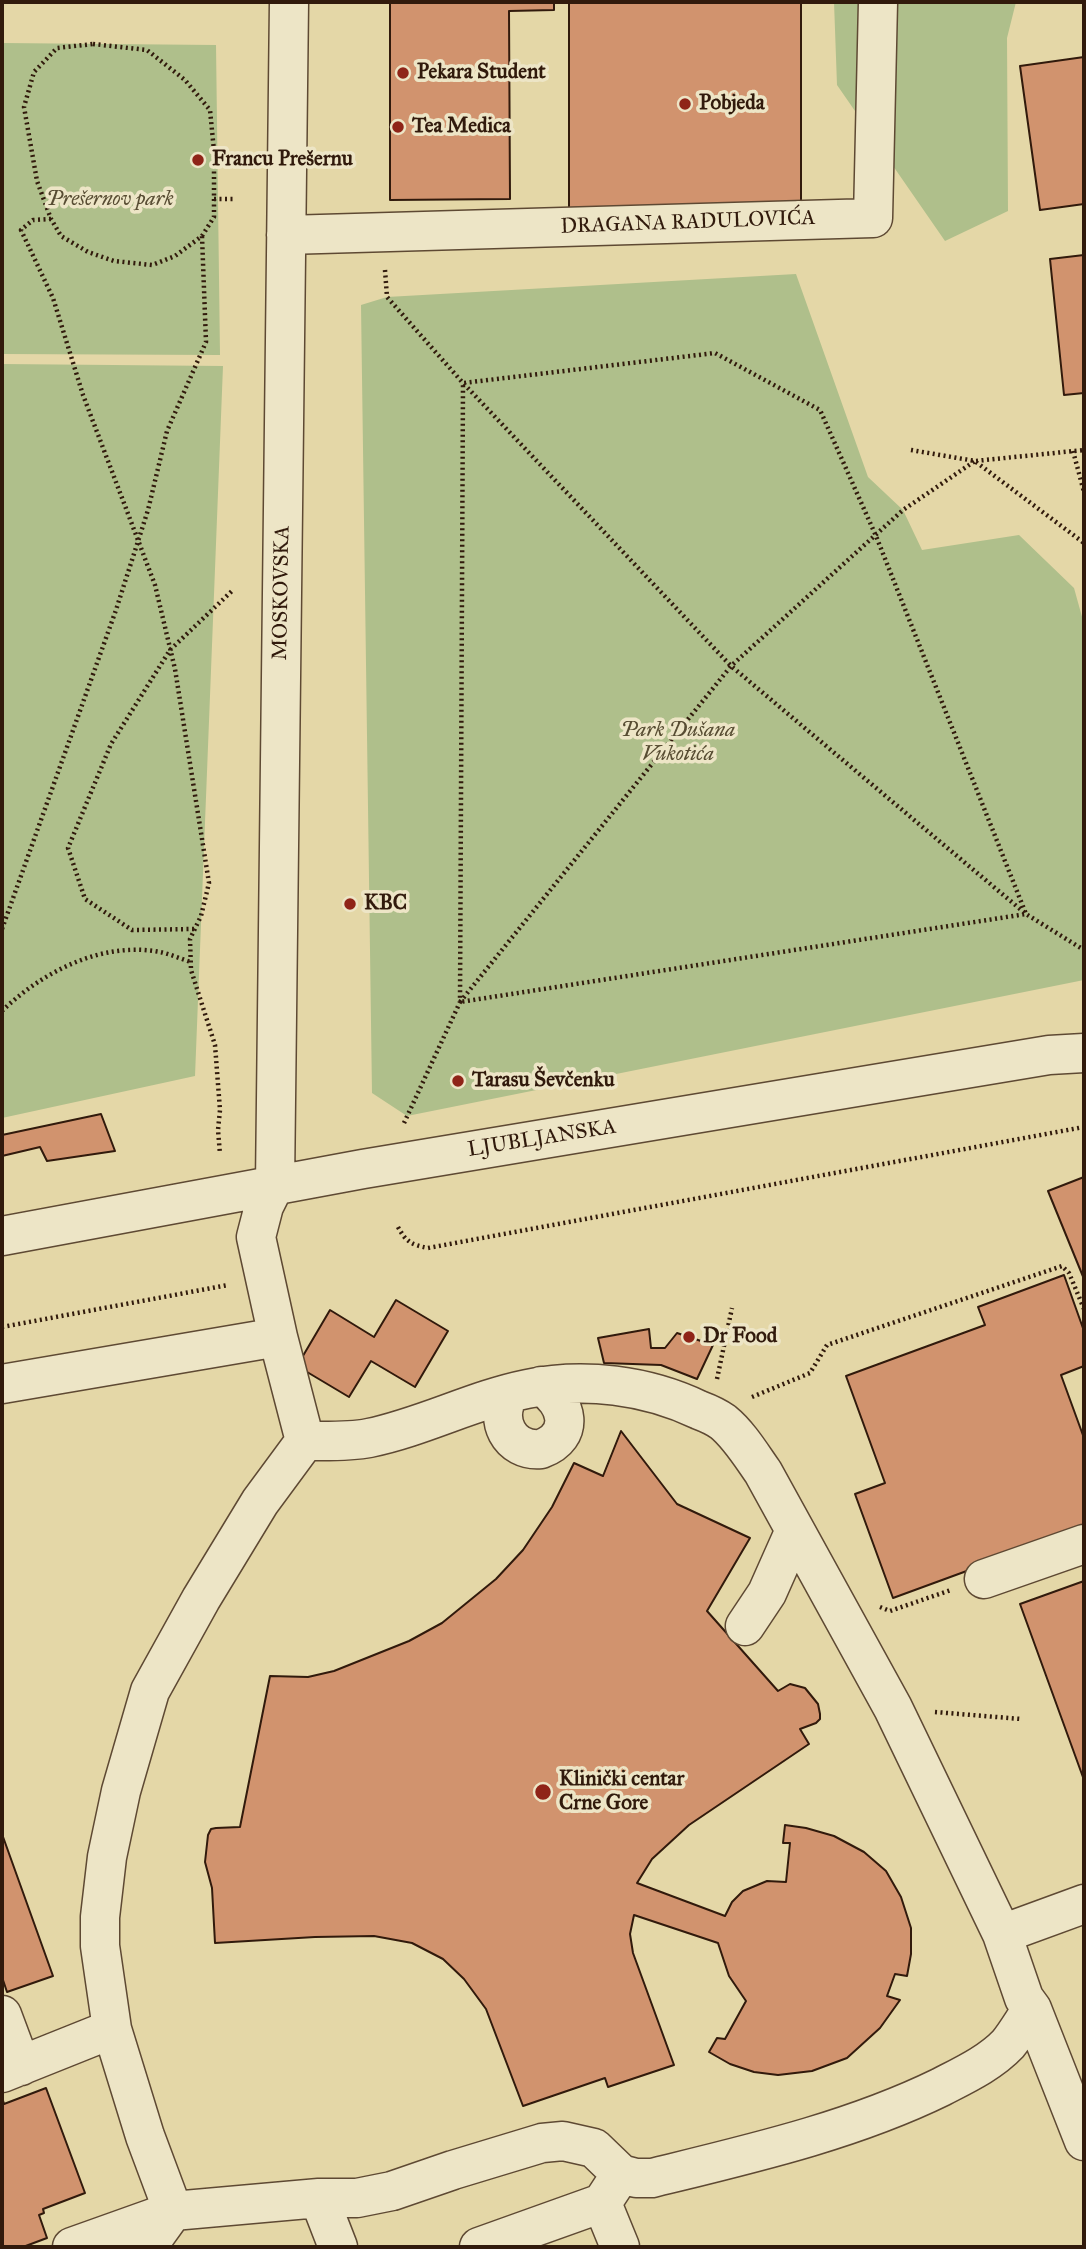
<!DOCTYPE html>
<meta charset="utf-8">
<style>
body{margin:0}
#map{position:relative;width:1086px;height:2249px;overflow:hidden;background:#e4d7a7;font-family:"IM FELL Great Primer",serif}
canvas{display:block}
.frame{position:absolute;inset:0;border:4px solid #311a0c;pointer-events:none}
</style>
<div id="map">
<canvas width="1086" height="2249"></canvas>
<div class="frame"></div>
</div>
<script>
const ctx = document.querySelector('canvas').getContext('2d');
ctx.lineJoin = 'round';
function paint(path, color) {
  ctx.fillStyle = color;
  ctx.fill(path, 'evenodd');
}
function trace(path, color, width, dash) {
  ctx.strokeStyle = color;
  ctx.lineWidth = width;
  ctx.lineCap = dash ? 'butt' : 'round';
  ctx.setLineDash(dash || []);
  ctx.stroke(path);
}
function drawText(font, color, halo, rows, align = 'center') {
  ctx.font = font + ' "IM FELL Great Primer",serif';
  ctx.lineWidth = 7;
  ctx.setLineDash([]);
  ctx.textBaseline = 'middle';
  ctx.strokeStyle = halo;
  ctx.fillStyle = color;
  for (const [text, x, y, turn = 0] of rows) {
    ctx.save();
    ctx.translate(x, y);
    ctx.rotate((+turn || 0) * Math.PI / 180);
    ctx.textAlign = isNaN(turn) ? turn : align;
    if (halo) ctx.strokeText(text, 0, 0);
    ctx.fillText(text, 0, 0);
    ctx.restore();
  }
}
paint(new Path2D(`
 M 834,2 L 1016,2 L 1007,38 L 1008,211 L 945,241 L 837,85 Z
 M 2,43 L 216,45 L 220,355 L 2,354 Z
 M 796,274 L 868,477 L 903,510 L 922,550 L 1019,535 L 1074,588 L 1084,624 L 1084,980 L 407,1116 L 372,1093 L 361,305 L 387,297 Z
 M 2,364 L 223,366 L 195,1076 L 2,1118 Z`), '#afbf8b');
const building = new Path2D(`
 M 390,2 L 554,2 L 554,10 L 509,11 L 510,199 L 390,200 Z
 M 569,2 L 801,2 L 801,207 L 569,208 Z
 M 1084,57 L 1084,204 L 1040,210 L 1020,66 Z
 M 1084,255 L 1084,393 L 1064,395 L 1050,259 Z
 M 101,1114 L 115,1151 L 47,1161 L 40,1147 L 2,1156 L 2,1135 Z
 M 1084,1177 L 1084,1279 L 1048,1191 Z
 M 1064,1275 L 1084,1331 L 1084,1366 L 1061,1375 L 1084,1438 L 1084,1528 L 893,1598 L 855,1494 L 885,1483 L 846,1376 L 985,1325 L 978,1307 Z
 M 396,1300 L 448,1331 L 415,1387 L 371,1361 L 349,1397 L 297,1366 L 330,1310 L 374,1337 Z
 M 649,1329 L 651,1348 L 665,1348 L 677,1333 L 713,1345 L 697,1379 L 661,1365 L 604,1363 L 598,1338 Z
 M 621,1431 L 677,1504 L 750,1538 L 707,1611 L 778,1691 L 790,1684 L 805,1688 L 818,1704 L 820,1714 L 820,1719 L 816,1723 L 800,1729 L 809,1744 L 689,1825 L 652,1859 L 637,1883 L 725,1916 L 732,1902 L 743,1891 L 767,1881 L 786,1882 L 790,1843 L 783,1843 L 785,1825 L 806,1828 L 834,1836 L 864,1852 L 886,1871 L 901,1897 L 911,1928 L 911,1954 L 907,1976 L 895,1974 L 887,1996 L 900,2000 L 880,2028 L 847,2058 L 812,2071 L 778,2075 L 754,2072 L 730,2064 L 709,2052 L 717,2038 L 725,2039 L 746,2001 L 729,1976 L 718,1943 L 634,1915 L 630,1934 L 633,1953 L 674,2065 L 608,2087 L 605,2078 L 523,2106 L 486,2009 L 464,1979 L 443,1959 L 412,1943 L 374,1936 L 315,1937 L 215,1943 L 212,1888 L 205,1862 L 208,1835 L 211,1829 L 216,1828 L 240,1827 L 270,1676 L 308,1677 L 334,1671 L 409,1641 L 442,1623 L 496,1579 L 523,1550 L 552,1507 L 574,1463 L 603,1476 Z
 M 1084,1581 L 1084,1780 L 1020,1604 Z
 M 2,1834 L 53,1976 L 7,1992 L 2,1977 Z
 M 46,2088 L 85,2193 L 43,2209 L 44,2213 L 39,2215 L 47,2238 L 23,2247 L 2,2247 L 2,2097 L 4,2104 Z`);
paint(building, '#d1936e');
trace(building, '#311a0c', 2);
const minor = new Path2D(`
 M 286,235 L 873,218 L 878,2
 M 2,1236 L 363,1169 L 1049,1055 L 1084,1053
 M 2,1384 L 278,1337
 M 510,1393 C 493,1419 509,1452 541,1449 C 576,1436 568,1402 541,1386
 M 305,1441 C 326,1441 349,1442 369,1438 C 423,1427 473,1400 527,1389 C 584,1377 647,1385 699,1410 C 707,1413 716,1417 723,1422 C 739,1435 751,1455 763,1472 L 893,1708 L 1002,1934 L 1024,1998 L 1032,2009 L 1084,2141
 M 984,1579 L 1084,1544
 M 745,1626 L 767,1593 L 795,1530
 M 1002,1934 L 1084,1904
 M 2,2015 L 21,2066
 M 2,2073 L 112,2029
 M 319,2198 L 338,2247
 M 602,2203 L 620,2247
 M 72,2247 L 173,2211 L 319,2198 L 357,2198 L 392,2191 L 453,2170 L 542,2143 L 563,2141 L 594,2148 L 621,2174 L 636,2178 L 652,2178 C 750,2154 851,2131 941,2087 C 964,2075 990,2063 1008,2044 C 1017,2033 1024,2020 1032,2009
 M 147,2247 L 173,2211 L 145,2136 L 112,2029 L 100,1946 L 100,1917 L 107,1857 L 121,1791 L 150,1691 L 201,1599 L 260,1502 L 305,1441 L 278,1337 L 256,1237 L 264,1206 L 275,1184 L 289,2
 M 479,2247 L 602,2203 L 621,2174`);
trace(minor, '#5e4933', 41);
trace(new Path2D(`
 M 93,44 L 147,50 L 185,80 L 210,110 L 214,151 L 214,217 L 202,236 L 175,256 L 152,265 L 114,261 L 88,252 L 61,236 L 51,219 L 37,181 L 24,107 L 34,72 L 57,48 Z
 M 214,199 L 235,199
 M 51,219 L 33,220 L 21,230 L 53,298 L 83,395 L 155,585 L 175,669 L 209,883 L 201,916 L 190,939 L 191,970 L 215,1045 L 220,1110 L 218,1130 L 220,1154
 M 385,270 L 387,297 L 463,383 L 731,666 L 1026,914 L 1084,950
 M 911,450 L 975,461 L 1084,450
 M 1073,451 L 1084,492
 M 976,462 L 1084,543
 M 2,929 L 116,610 L 148,510 L 167,431 L 206,342 L 202,236
 M 194,929 L 132,930 L 85,899 L 68,848 L 111,744 L 170,650 L 233,590
 M 460,1002 L 731,666 L 903,510 L 975,461
 M 2,1011 C 42,972 102,941 160,952 C 170,954 181,959 191,962
 M 404,1123 L 460,1002 L 463,383 L 715,353 L 820,410 L 876,536 L 1026,914 L 460,1002
 M 398,1227 C 406,1242 412,1245 428,1248 L 1084,1127
 M 2,1327 L 228,1285
 M 717,1379 L 732,1308
 M 752,1397 L 810,1373 L 827,1345 L 1062,1266 L 1069,1273 L 1084,1309
 M 880,1607 L 890,1611 L 951,1590
 M 935,1712 L 1021,1719`), '#311a0c', 4.5, [2, 3.5]);
trace(minor, '#ede5c6', 38);
for (const [x, y, r, color] of [
 [403,73,7,"#8f2418"],
 [685,104,7,"#8f2418"],
 [398,127,7,"#8f2418"],
 [198,160,7,"#8f2418"],
 [350,904,7,"#8f2418"],
 [458,1081,7,"#8f2418"],
 [689,1337,7,"#8f2418"],
 [543,1792,9,"#8f2418"]
]) {
  const dot = new Path2D();
  dot.arc(x, y, r, 0, 2 * Math.PI);
  ctx.fillStyle = color;
  ctx.fill(dot);
  trace(dot, '#ede5c6', 2.5);
}
drawText('bold 21px', '#311a0c', '#ede5c6', [
 ["Pekara Student",417,73],
 ["Pobjeda",699,104],
 ["Tea Medica",412,127],
 ["Francu Prešernu",212,160],
 ["KBC",364,904],
 ["Tarasu Ševčenku",472,1081],
 ["Dr Food",703,1337],
 ["Klinički centar",559,1780],
 ["Crne Gore",559,1804]
], 'left');
drawText('italic 21px', '#574c32', '#ede5c6', [
 ["Prešernov park",110,200],
 ["Park Dušana",678,731],
 ["Vukotića",678,755]
]);
drawText('21px', '#311a0c', '#ede5c6', [
 ["DRAGANA RADULOVIĆA",688,223,-2],
 ["MOSKOVSKA",282,593,-89],
 ["LJUBLJANSKA",542,1139,-9]
]);
</script>
